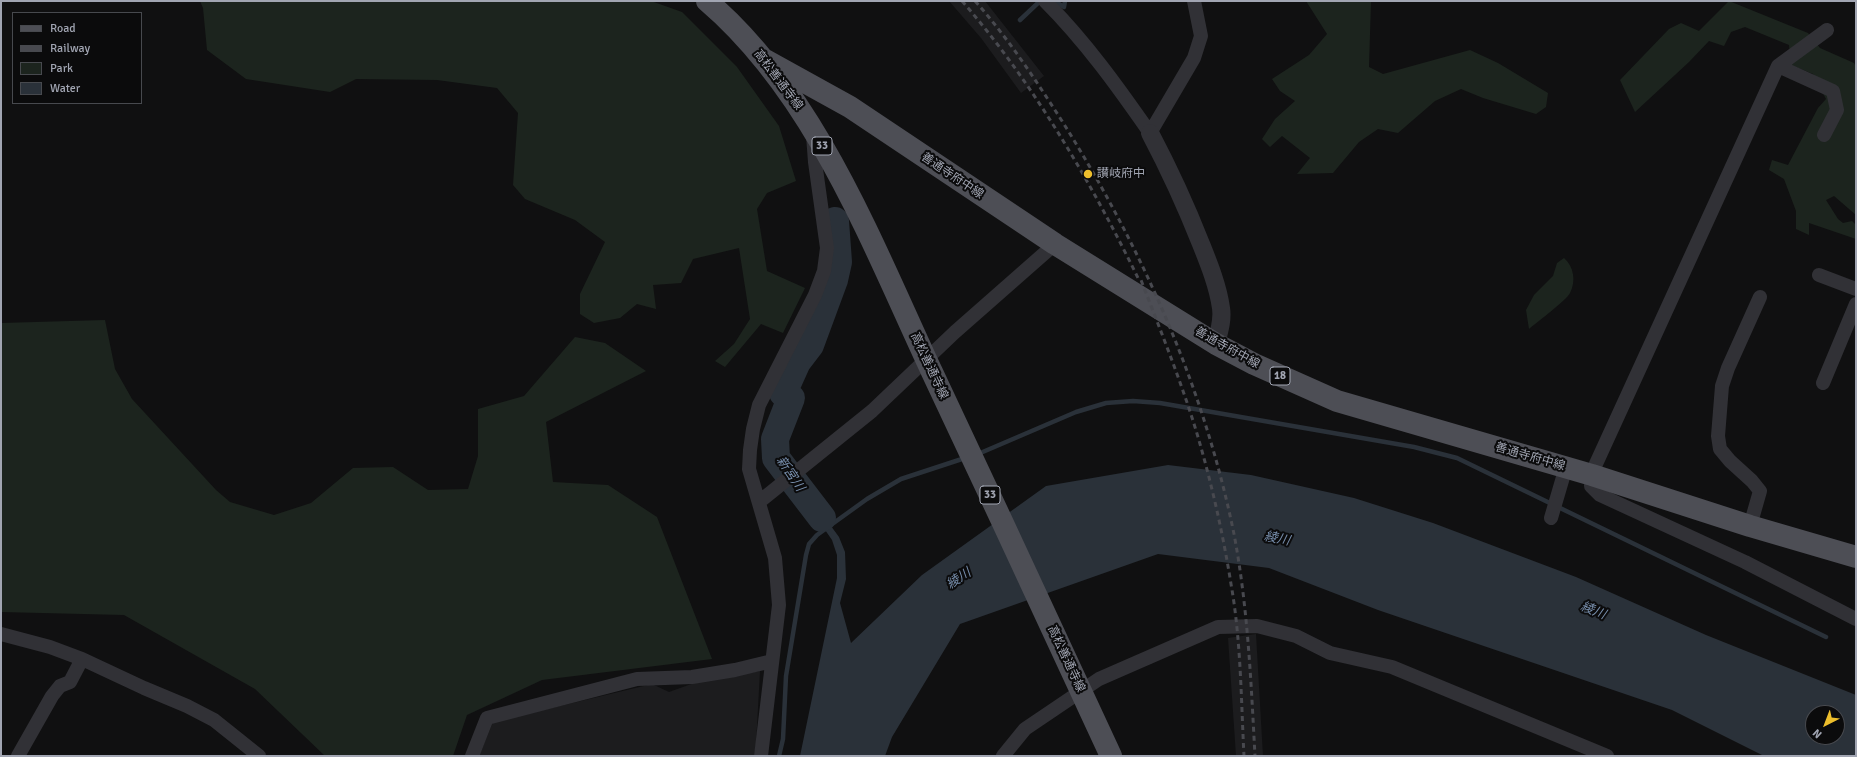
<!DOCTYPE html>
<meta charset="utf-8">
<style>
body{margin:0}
#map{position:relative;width:1857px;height:757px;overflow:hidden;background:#101011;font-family:Signika,sans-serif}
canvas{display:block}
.frame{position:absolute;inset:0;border:2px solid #a1a5b2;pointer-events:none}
.legend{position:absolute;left:12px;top:12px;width:130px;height:92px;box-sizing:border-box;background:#0b0b0c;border:1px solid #47494e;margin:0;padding:5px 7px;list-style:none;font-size:12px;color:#a1a5b2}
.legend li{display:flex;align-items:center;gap:8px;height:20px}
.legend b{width:20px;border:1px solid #47494e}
.north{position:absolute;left:1805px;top:705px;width:40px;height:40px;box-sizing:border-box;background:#0b0b0c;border:1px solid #47494e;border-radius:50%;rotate:222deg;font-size:11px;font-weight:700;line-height:16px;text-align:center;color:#a1a5b2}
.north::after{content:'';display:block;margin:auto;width:14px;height:18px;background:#edbe2c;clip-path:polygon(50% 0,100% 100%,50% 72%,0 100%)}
</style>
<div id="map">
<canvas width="1857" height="757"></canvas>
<div class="frame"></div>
<ul class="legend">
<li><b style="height:5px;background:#4d4e55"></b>Road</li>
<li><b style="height:5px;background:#48494f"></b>Railway</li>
<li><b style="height:11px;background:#1c241e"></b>Park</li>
<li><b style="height:11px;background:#2a3139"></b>Water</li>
</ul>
<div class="north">N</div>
</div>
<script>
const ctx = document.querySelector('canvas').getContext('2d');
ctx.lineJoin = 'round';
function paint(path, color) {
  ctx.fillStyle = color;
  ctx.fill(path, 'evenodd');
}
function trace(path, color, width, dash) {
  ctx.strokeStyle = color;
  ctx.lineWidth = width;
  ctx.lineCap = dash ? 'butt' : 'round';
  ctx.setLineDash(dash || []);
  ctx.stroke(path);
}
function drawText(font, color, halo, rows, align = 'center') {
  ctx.font = font + ' Signika,"Noto Sans JP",sans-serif';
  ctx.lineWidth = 4;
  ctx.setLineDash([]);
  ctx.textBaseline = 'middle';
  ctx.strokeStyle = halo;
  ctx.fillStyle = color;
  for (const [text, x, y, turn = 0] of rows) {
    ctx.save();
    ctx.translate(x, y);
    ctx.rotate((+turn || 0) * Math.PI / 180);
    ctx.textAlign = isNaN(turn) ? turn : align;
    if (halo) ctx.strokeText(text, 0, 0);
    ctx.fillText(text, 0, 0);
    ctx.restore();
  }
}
paint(new Path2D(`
 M 949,1 L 985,1 L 1044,76 L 1021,93 L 981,38 Z
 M 1256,634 L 1263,756 L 1236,756 L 1228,638 Z
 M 760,671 L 756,745 L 754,756 L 479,756 L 493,722 L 652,684 L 669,692 L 697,682 Z`), '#1c1c1e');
paint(new Path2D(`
 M 200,1 L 651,1 L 682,12 L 737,67 L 779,126 L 796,181 L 767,193 L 757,209 L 767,271 L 805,288 L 783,333 L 761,324 L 725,367 L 715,361 L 734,344 L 750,319 L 739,248 L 693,259 L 681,283 L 653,285 L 656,309 L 637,304 L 620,318 L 594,323 L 580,314 L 580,294 L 605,242 L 575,220 L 525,199 L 513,185 L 518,113 L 497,88 L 437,80 L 356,79 L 330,92 L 246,79 L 207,50 L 203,8 Z
 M 1306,1 L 1371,1 L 1369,67 L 1383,74 L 1470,50 L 1498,63 L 1548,93 L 1546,107 L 1536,114 L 1483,98 L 1461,89 L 1435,101 L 1398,133 L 1378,129 L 1359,142 L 1333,173 L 1297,174 L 1310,158 L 1282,136 L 1270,147 L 1262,139 L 1275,119 L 1295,101 L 1280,91 L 1272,79 L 1309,55 L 1327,34 Z
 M 1729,1 L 1808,33 L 1820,48 L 1854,63 L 1856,67 L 1856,215 L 1834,196 L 1826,200 L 1838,219 L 1843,223 L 1852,221 L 1856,225 L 1856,239 L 1809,223 L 1809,235 L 1796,229 L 1796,211 L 1784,179 L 1769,170 L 1772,160 L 1788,165 L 1818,108 L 1826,99 L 1813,74 L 1791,65 L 1789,45 L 1745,27 L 1731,32 L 1724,46 L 1709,41 L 1689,62 L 1635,112 L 1620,80 L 1669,29 L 1681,23 L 1699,31 Z
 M 1564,258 C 1574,267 1576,281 1570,293 C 1567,300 1537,322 1529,329 L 1526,310 L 1534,295 L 1553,276 L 1557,263 Z
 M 105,320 L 115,369 L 132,399 L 216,490 L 230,502 L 274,515 L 311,503 L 353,468 L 393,467 L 428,490 L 468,489 L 478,456 L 478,409 L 524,396 L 575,337 L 605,343 L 646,371 L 546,422 L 553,482 L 608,485 L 657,517 L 712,659 L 542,680 L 467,715 L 453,756 L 325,756 L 255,689 L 124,615 L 1,612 L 1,323 Z`), '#1c241e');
paint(new Path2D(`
 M 1168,465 L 1251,475 L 1354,498 L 1433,523 L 1576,577 L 1706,635 L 1856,695 L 1856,756 L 1764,756 L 1672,710 L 1378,610 L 1269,568 L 1158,554 L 960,624 L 892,737 L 885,756 L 800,756 L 837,578 L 837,555 L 832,540 L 796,488 L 801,485 L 839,537 L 845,552 L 846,579 L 840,603 L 851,643 L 922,575 L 1046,486 ZM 1813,713 L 1837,713 L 1837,737 L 1813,737 Z`), '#2a3139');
trace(new Path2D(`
 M 1054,1 L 1064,7 L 1065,1
 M 1020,20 L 1040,1
 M 978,454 L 1076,412 L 1106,403 L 1133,401 L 1160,403 L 1414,447 L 1457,458 L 1826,637
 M 779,756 L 783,739 L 786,676 L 806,555 L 809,544 L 817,535 L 867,499 L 901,479 L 965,458`), '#2a3139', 4.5);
trace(new Path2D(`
 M 822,518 L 776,458 L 775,439 L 791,398 L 783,393 L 797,362 L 810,345 L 834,280 L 838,262 L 835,221`), '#2a3139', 28);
trace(new Path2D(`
 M 1045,1 C 1085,41 1118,87 1150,133 L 1194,58 L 1201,36 L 1194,1
 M 1827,30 L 1778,66 L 1595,466 L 1592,475 L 1591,486 L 1600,495 L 1745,562 L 1856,619
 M 1778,66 L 1833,91 L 1837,110 L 1824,135
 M 1819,275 L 1856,289
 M 1823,383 L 1856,304
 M 759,502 L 872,411 L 955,332 L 1055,244
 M 1551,518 L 1566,467
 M 1750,526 L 1760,491 L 1752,481 L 1730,461 L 1720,449 L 1718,436 L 1722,386 L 1728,368 L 1760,297
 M 1,634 L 50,647 L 82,659 L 144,688 L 187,706 L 214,720 L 259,756
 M 18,756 L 52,696 L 60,686 L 70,682 L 82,659
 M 472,756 L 487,718 L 637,679 L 692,677 L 735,670 L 772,661
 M 761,756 L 779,605 L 775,558 L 749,469 L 750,450 L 753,429 L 759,405 L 815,295 L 824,271 L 827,248 L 815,162 L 813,135
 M 1003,756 L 1025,729 L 1099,679 L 1218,627 L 1257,626 L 1296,636 L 1330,653 L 1392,667 L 1607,756`), '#313136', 14);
trace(new Path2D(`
 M 1150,133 C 1169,169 1186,206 1201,244 C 1209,264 1218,286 1221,308 C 1223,320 1219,332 1216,344`), '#313136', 18);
trace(new Path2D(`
 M 707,1 C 816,94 872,244 932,372 C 992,500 1052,627 1111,756
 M 765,60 L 850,107 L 1055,244 L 1216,344 L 1254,364 L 1337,401 L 1592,475 L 1750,526 L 1856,557`), '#4d4e55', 22);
trace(new Path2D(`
 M 962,1 C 1032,81 1091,182 1138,278 L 1141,280 C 1161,332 1182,383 1198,437 C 1212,485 1223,534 1231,584 C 1241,640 1241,699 1244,756
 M 975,1 C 1008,38 1035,79 1062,121 C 1142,248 1204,387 1234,534 C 1248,608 1251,682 1255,756`), '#48494f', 3, [5, 4]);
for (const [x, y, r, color] of [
 [1088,174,5,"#edbe2c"]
]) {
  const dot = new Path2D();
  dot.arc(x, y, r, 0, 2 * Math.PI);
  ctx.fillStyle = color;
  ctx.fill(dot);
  trace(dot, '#0b0b0c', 1.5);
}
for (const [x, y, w] of [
 [822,146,20],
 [1280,376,20],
 [990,495,20]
]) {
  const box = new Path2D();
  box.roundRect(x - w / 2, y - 9, w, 18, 3);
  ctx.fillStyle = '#0b0b0c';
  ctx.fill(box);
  trace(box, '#a1a5b2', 1);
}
drawText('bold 11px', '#a1a5b2', null, [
 ["33",822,146],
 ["18",1280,376],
 ["33",990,495]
]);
drawText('12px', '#a1a5b2', '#0b0b0c', [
 ["高松善通寺線",778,80,53],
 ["善通寺府中線",952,176,34],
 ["善通寺府中線",1227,348,29],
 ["高松善通寺線",929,366,65],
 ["善通寺府中線",1530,457,16],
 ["高松善通寺線",1066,659,65]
]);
drawText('12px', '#a1a5b2', '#0b0b0c', [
 ["讃岐府中",1097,174]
], 'left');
drawText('italic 13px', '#788fad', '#0b0b0c', [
 ["新宮川",790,474,56],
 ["綾川",1277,539,12],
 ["綾川",959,579,-33],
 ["綾川",1593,611,21]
]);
</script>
